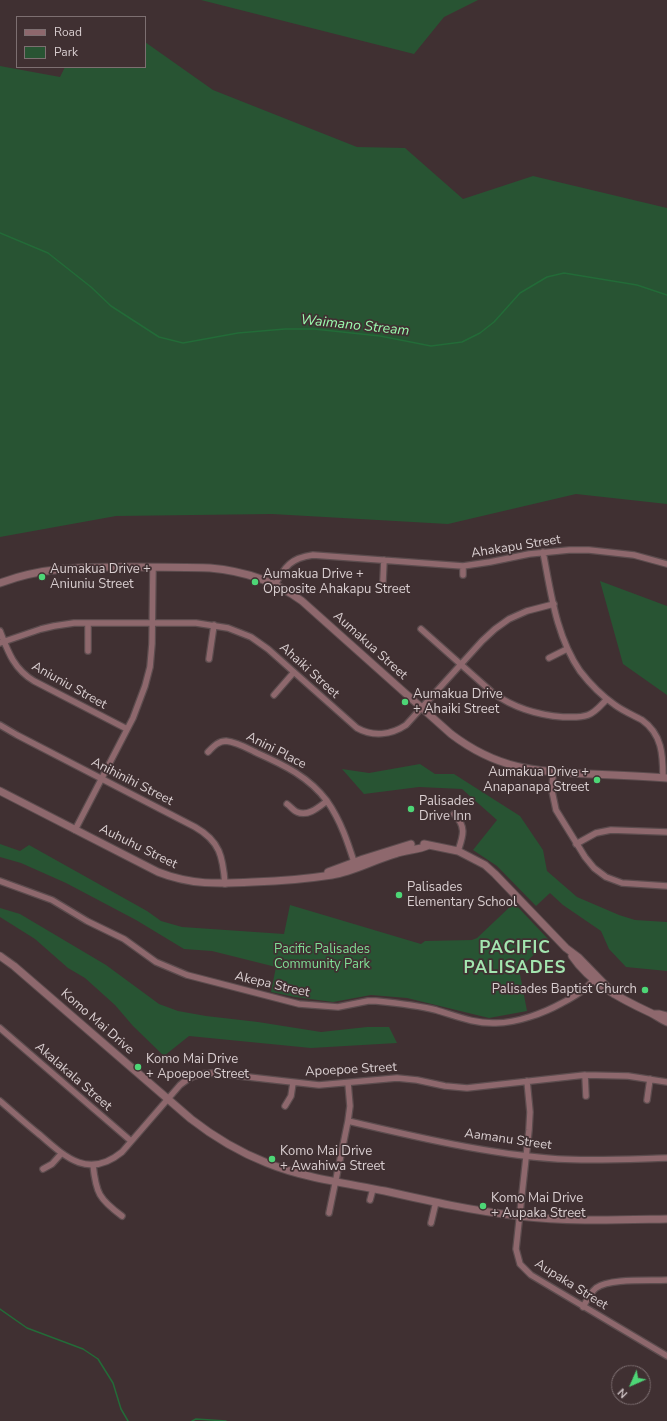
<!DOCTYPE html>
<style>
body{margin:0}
#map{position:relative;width:667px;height:1421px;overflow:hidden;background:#403032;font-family:"Nunito Sans",sans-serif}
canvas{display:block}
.legend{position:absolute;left:16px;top:16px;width:130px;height:52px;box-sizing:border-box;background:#403032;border:1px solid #7d6f71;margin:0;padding:5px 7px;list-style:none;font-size:12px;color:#d9ced0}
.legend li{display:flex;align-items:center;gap:8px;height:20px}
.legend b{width:20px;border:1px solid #7d6f71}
.north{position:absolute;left:611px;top:1365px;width:40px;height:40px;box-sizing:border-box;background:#403032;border:1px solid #7d6f71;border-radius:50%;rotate:225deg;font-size:11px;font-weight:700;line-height:16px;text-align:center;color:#d9ced0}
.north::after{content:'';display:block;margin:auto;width:14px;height:18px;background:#4dd676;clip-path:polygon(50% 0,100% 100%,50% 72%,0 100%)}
</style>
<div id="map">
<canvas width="667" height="1421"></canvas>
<ul class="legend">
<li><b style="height:5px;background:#8e686d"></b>Road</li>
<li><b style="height:11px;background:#285433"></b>Park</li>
</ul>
<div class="north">N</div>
</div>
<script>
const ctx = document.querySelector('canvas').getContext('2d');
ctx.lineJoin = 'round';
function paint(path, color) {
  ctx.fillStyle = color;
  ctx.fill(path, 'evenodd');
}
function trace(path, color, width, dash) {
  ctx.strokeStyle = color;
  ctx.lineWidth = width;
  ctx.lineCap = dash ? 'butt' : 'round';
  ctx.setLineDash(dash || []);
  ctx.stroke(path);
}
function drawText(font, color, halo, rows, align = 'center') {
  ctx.font = font + ' "Nunito Sans",sans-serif';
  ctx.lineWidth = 3.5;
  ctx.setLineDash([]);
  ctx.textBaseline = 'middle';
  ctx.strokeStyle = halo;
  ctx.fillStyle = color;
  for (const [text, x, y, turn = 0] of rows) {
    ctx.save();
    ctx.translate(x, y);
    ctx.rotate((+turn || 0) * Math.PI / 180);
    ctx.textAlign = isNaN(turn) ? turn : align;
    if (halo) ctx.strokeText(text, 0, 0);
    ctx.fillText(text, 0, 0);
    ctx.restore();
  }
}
paint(new Path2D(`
 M 201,0 L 478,0 L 444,17 L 414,54 Z
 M 145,42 L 213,90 L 357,147 L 405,148 L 463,199 L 533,176 L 667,208 L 667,504 L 576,494 L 448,524 L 272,514 L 116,516 L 0,537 L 0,66 L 60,77 L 65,67 L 145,67 Z
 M 600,581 L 667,606 L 667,695 L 623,664 Z
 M 420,764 L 435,774 L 454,774 L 520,816 L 543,850 L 547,871 L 577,897 L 619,915 L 635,920 L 667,922 L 667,971 L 626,967 L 609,949 L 601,931 L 563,905 L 550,893 L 536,906 L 497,866 L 473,850 L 497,820 L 462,789 L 419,787 L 364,794 L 342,769 L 369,773 Z
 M 0,844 L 20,851 L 29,845 L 147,911 L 161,921 L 182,927 L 284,934 L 290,905 L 421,944 L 425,941 L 472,940 L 477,938 L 514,903 L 549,940 L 519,969 L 527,1011 L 489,1018 L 407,998 L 371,995 L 333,1002 L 295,997 L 271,992 L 276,967 L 212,951 L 184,949 L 136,920 L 66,883 L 21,863 L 0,857 Z
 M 0,908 L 20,914 L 106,965 L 159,1004 L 178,1011 L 206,1016 L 258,1022 L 321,1032 L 367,1027 L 389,1027 L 397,1043 L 311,1048 L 189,1036 L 164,1056 L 133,1026 L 115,1005 L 85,978 L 68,968 L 35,939 L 0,917 Z`), '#285433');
trace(new Path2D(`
 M 0,233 L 48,253 L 91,287 L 111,306 L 159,337 L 183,343 L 238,333 L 285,329 L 314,329 L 380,336 L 431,346 L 462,342 L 480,333 L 494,322 L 520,293 L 547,277 L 564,273 L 637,285 L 667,295
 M 0,1309 L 27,1328 L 83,1349 L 98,1359 L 113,1383 L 121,1409 L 128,1421
 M 192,1421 L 196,1419 L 226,1421`), '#236b38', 1.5);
const minor = new Path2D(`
 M 543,552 C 551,593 556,636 580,671 C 590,684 602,696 615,705 C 623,711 633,715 642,720 C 662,734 663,755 663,777
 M 463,566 L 463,575
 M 383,581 L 384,560
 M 275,585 C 285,566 291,558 313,555 L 463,566 L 490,562 L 529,554 L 569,550 L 589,550 L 634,555 L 667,564
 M 421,629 L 493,693 C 514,708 537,715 563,717 C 571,717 580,718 588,715 C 596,712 601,705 607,699
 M 0,631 C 8,652 14,669 34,681 L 127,729
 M 0,643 L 41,629 L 54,626 L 74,623 L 196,623 L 228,628 L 251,637 L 268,649 L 357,728 C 373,737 391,735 406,725 L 482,641 L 495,629 L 509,619 L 527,611 L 554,604
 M 88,651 L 88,623
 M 549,658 L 567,649
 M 209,659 L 214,625
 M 274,695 L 294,672
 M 0,725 L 17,735 L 195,827 C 220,841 223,857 225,884
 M 208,752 C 213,747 218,741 226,741 C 237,742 247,748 257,753 C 284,765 309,777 327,801 C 341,821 348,843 355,865
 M 553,773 L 552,791 L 556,810 L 585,857 L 594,868 L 606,877 L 622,883 L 667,886
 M 287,804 C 290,806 294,811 297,812 C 308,817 319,807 327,801
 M 454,814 C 467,827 463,836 458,851
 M 75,830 L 133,718 L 145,686 L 150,667 L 152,644 L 153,567
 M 576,844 L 596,833 L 611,830 L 667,832
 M 0,881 L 52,900 L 87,921 L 124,939 L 156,962 L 187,975 L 299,1004 L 338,1007 L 368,1001 L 376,1001 C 396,1003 416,1005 436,1010 C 456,1016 475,1024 496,1023 C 517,1023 544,1013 562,1003 C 574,997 590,988 595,976
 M 0,1028 L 131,1141
 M 585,1075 L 586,1096
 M 527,1081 L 530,1112 L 529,1130 L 516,1249 L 520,1264 L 531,1275 L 667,1356
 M 647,1100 L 650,1079
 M 0,1101 C 13,1112 26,1124 40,1135 C 66,1158 89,1179 122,1152 L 180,1085 C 190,1076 200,1073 213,1073 L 319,1085 L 397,1078 L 417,1080 L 445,1086 L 467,1088 L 585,1075 L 628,1076 L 667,1082
 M 285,1106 L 291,1096 L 293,1083
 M 348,1121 C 416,1137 488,1154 558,1159 C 594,1161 631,1159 667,1158
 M 93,1165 C 96,1193 99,1199 122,1216
 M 43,1169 L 52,1164 L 61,1154
 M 370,1200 L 373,1189
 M 329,1213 L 348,1121 L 350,1106 L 348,1083
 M 431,1223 L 436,1202
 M 583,1307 C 587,1300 590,1293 596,1288 C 610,1278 649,1281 667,1280`);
const tertiary = new Path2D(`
 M 0,583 C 42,567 83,567 127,567 C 155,567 183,567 210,568 C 244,571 275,581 302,601 L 451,734 C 497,769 535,772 590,774 C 616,775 641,776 667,778
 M 0,791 L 158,872 C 191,885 218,884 253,882 C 280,881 306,879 332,875 C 353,872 374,860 395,854 C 405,850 418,850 427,846
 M 424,844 L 458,851 L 485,865 L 495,874 L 566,948 L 578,957 L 614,994
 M 328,872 L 363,859 L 411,844
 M 0,956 L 14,966 L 191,1119 C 214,1137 239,1152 267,1163 C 304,1178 345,1183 385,1191 C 429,1201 473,1211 519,1216 C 568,1222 617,1220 667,1219
 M 572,956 C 591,984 621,999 651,1013 C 657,1016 660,1019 667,1022
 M 653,1014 L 659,1014 L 667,1016`);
trace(minor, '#5c4c4e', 8);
trace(tertiary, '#5c4c4e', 9);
trace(minor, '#8e686d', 5.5);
trace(tertiary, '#8e686d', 7);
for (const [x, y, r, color] of [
 [42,577,4,"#4dd676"],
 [255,582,4,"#4dd676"],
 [405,702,4,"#4dd676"],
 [597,780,4,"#4dd676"],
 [411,809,4,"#4dd676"],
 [399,895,4,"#4dd676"],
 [645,990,4,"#4dd676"],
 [138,1067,4,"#4dd676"],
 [272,1159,4,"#4dd676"],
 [483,1206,4,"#4dd676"]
]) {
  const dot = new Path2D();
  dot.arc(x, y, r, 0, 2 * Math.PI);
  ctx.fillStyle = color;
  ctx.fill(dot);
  trace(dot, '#403032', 1.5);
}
drawText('13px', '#d9ced0', '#403032', [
 ["Ahakapu Street",516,547,-9],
 ["Aumakua Street",370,646,42],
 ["Ahaiki Street",309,671,42],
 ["Aniuniu Street",69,686,29],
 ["Anini Place",276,751,27],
 ["Anihinihi Street",132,782,27],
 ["Auhuhu Street",138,847,26],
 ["Akepa Street",272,985,13],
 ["Komo Mai Drive",97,1022,41],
 ["Apoepoe Street",351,1070,-3],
 ["Akalakala Street",73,1077,41],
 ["Aamanu Street",508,1140,8],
 ["Aupaka Street",571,1285,32]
]);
drawText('13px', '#d9ced0', '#403032', [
 ["Aumakua Drive +",50,570],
 ["Aniuniu Street",50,585],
 ["Aumakua Drive +",263,575],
 ["Opposite Ahakapu Street",263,590],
 ["Aumakua Drive",413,695],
 ["+ Ahaiki Street",413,710],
 ["Aumakua Drive +",589,773,"right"],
 ["Anapanapa Street",589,788,"right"],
 ["Palisades",419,802],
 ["Drive Inn",419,817],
 ["Palisades",407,888],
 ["Elementary School",407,903],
 ["Palisades Baptist Church",637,990,"right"],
 ["Komo Mai Drive",146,1060],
 ["+ Apoepoe Street",146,1075],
 ["Komo Mai Drive",280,1152],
 ["+ Awahiwa Street",280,1167],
 ["Komo Mai Drive",491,1199],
 ["+ Aupaka Street",491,1214]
], 'left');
drawText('13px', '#7fde94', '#403032', [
 ["Pacific Palisades",322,950],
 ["Community Park",322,965]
]);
drawText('italic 14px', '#9bfbaf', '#403032', [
 ["Waimano Stream",355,326,6]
]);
ctx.letterSpacing = '1px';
drawText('bold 17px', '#a3e5af', '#403032', [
 ["PACIFIC",515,949],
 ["PALISADES",515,969]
]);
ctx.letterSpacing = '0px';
</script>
